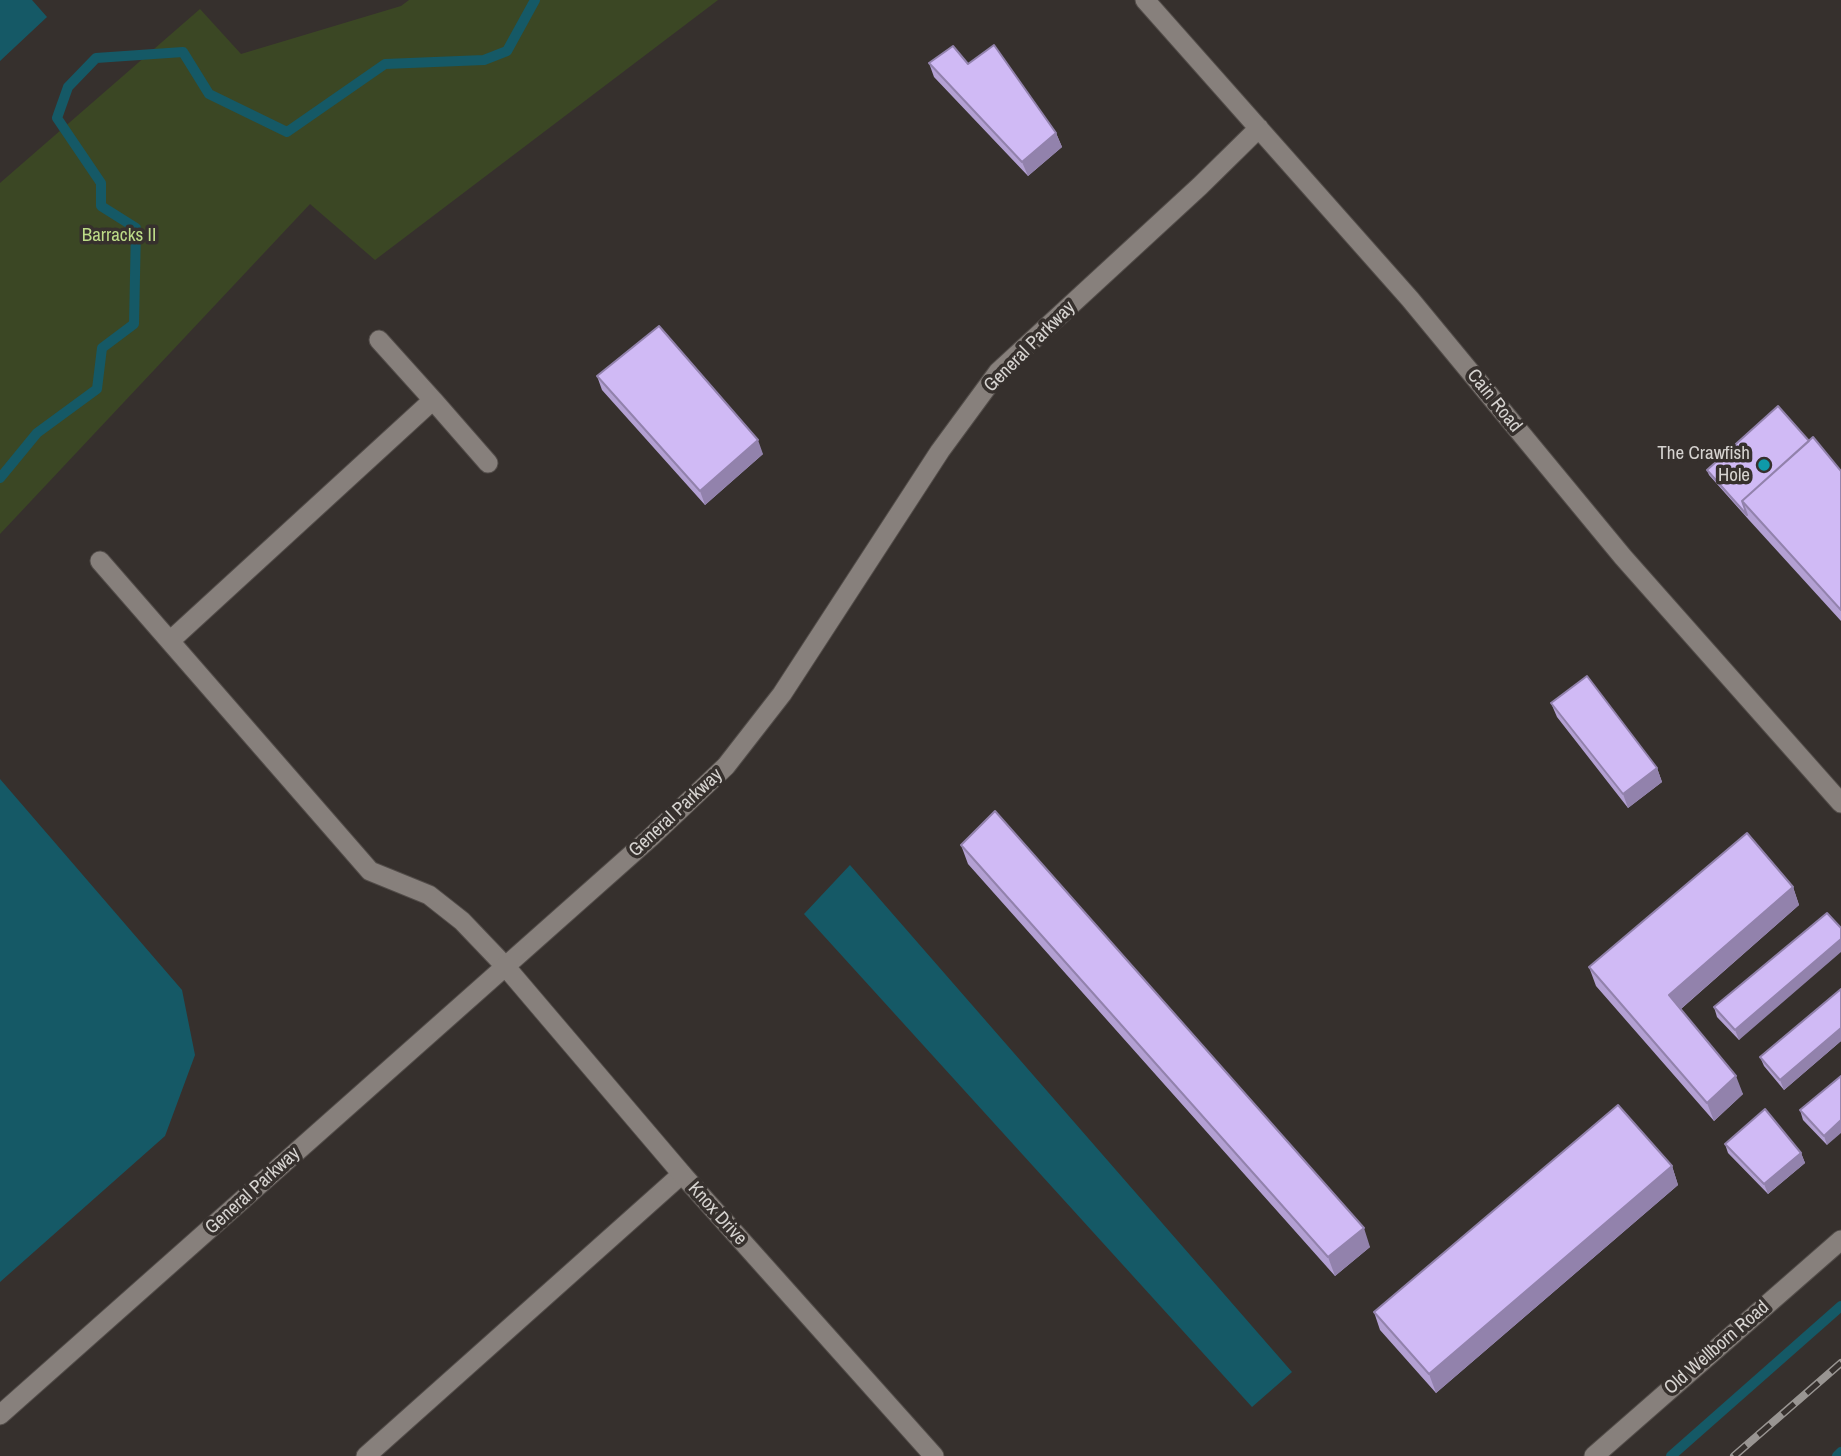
<!DOCTYPE html>
<style>
body{margin:0}
canvas{display:block;background:#36302d}
</style>
<canvas width="1841" height="1456"></canvas>
<script>
const ctx = document.querySelector('canvas').getContext('2d');
ctx.lineJoin = 'round';
function paint(path, color) {
  ctx.fillStyle = color;
  ctx.fill(path, 'evenodd');
}
function trace(path, color, width, dash) {
  ctx.strokeStyle = color;
  ctx.lineWidth = width;
  ctx.lineCap = dash ? 'butt' : 'round';
  ctx.setLineDash(dash || []);
  ctx.stroke(path);
}
function drawText(font, color, halo, rows, align = 'center') {
  ctx.font = font + ' "Archivo Narrow",sans-serif';
  ctx.lineWidth = 7;
  ctx.setLineDash([]);
  ctx.textBaseline = 'middle';
  ctx.strokeStyle = halo;
  ctx.fillStyle = color;
  for (const [text, x, y, turn = 0] of rows) {
    ctx.save();
    ctx.translate(x, y);
    ctx.rotate((+turn || 0) * Math.PI / 180);
    ctx.textAlign = isNaN(turn) ? turn : align;
    if (halo) ctx.strokeText(text, 0, 0);
    ctx.fillText(text, 0, 0);
    ctx.restore();
  }
}
paint(new Path2D(`
 M 409,0 L 718,0 L 375,260 L 310,204 L 0,534 L 0,183 L 200,9 L 241,54 L 401,6 Z`), '#3b4724');
paint(new Path2D(`
 M 0,0 L 32,0 L 47,17 L 0,61 Z
 M 0,779 L 182,990 L 195,1055 L 165,1136 L 0,1282 Z
 M 850,865 L 1292,1372 L 1252,1407 L 804,914 Z`), '#155966');
trace(new Path2D(`
 M 0,478 L 37,433 L 97,389 L 102,348 L 134,324 L 136,228 L 101,206 L 101,183 L 57,118 L 68,87 L 96,58 L 183,52 L 209,94 L 287,132 L 385,64 L 484,60 L 507,51 L 535,0
 M 1671,1456 L 1841,1306
 M 1837,1456 L 1841,1452`), '#155966', 10);
const service = new Path2D(`
 M 433,400 L 488,463
 M 100,561 L 370,871 L 429,895 L 462,921 L 505,966
 M 170,641 L 433,400 L 379,340
 M 366,1456 L 682,1174`);
const minor = new Path2D(`
 M 1145,0 L 1410,299 L 1623,557 L 1841,803
 M 505,966 L 682,1174 L 934,1456
 M 0,1415 L 650,838 L 726,766 L 782,694 L 940,451 L 998,372 L 1200,186 L 1259,128
 M 1594,1456 L 1841,1240`);
trace(service, '#524c49', 21);
trace(minor, '#524c49', 21);
trace(service, '#87807c', 19);
trace(minor, '#87807c', 19);
const rail = new Path2D(`
 M 1734,1456 L 1841,1363`);
trace(rail, '#999592', 8);
trace(rail, '#36302d', 5, [16]);
paint(new Path2D(`
 M 929,63 L 968,64 L 1056,133 L 1062,147 L 1028,176 L 934,77 Z
 M 597,376 L 763,454 L 705,505 L 602,390 Z
 M 1809,441 L 1841,471 L 1841,621 L 1749,520 L 1709,475 L 1707,470 Z
 M 1551,703 L 1657,768 L 1662,782 L 1628,808 L 1557,717 Z
 M 961,845 L 1370,1247 L 1335,1276 L 968,864 Z
 M 1793,887 L 1799,905 L 1681,1009 L 1743,1094 L 1714,1121 L 1596,986 L 1589,967 Z
 M 1827,913 L 1739,1040 L 1717,1017 L 1714,1007 Z
 M 1841,989 L 1841,1041 L 1784,1090 L 1764,1066 L 1760,1057 Z
 M 1841,1076 L 1827,1145 L 1803,1120 L 1800,1110 Z
 M 1725,1144 L 1801,1153 L 1805,1163 L 1768,1194 L 1728,1153 Z
 M 1672,1166 L 1678,1185 L 1436,1393 L 1380,1330 L 1374,1312 Z`), '#b3a0d3');
paint(new Path2D(`
 M 1056,133 L 1062,147 L 1028,176 L 1022,162 Z
 M 758,440 L 763,454 L 705,505 L 700,491 Z
 M 1657,768 L 1662,782 L 1628,808 L 1623,794 Z
 M 1793,887 L 1799,905 L 1676,1013 L 1669,995 Z
 M 1841,939 L 1841,952 L 1739,1040 L 1735,1030 Z
 M 1841,1028 L 1841,1041 L 1784,1090 L 1780,1080 Z
 M 1736,1076 L 1743,1094 L 1714,1121 L 1707,1103 Z
 M 1841,1120 L 1841,1133 L 1827,1145 L 1824,1136 Z
 M 1801,1153 L 1805,1163 L 1768,1194 L 1764,1184 Z
 M 1672,1166 L 1678,1185 L 1436,1393 L 1429,1374 Z
 M 1364,1228 L 1370,1247 L 1335,1276 L 1328,1257 Z`), '#9282ac');
const building = new Path2D(`
 M 994,45 L 1056,133 L 1022,162 L 929,63 L 953,46 L 968,64 Z
 M 659,326 L 758,440 L 700,491 L 597,376 Z
 M 1778,406 L 1809,441 L 1742,501 L 1747,515 L 1707,470 Z
 M 1813,437 L 1841,471 L 1841,610 L 1742,501 Z
 M 1587,676 L 1657,768 L 1623,794 L 1551,703 Z
 M 995,811 L 1364,1228 L 1328,1257 L 961,845 Z
 M 1747,833 L 1793,887 L 1669,995 L 1736,1076 L 1707,1103 L 1589,967 Z
 M 1827,913 L 1841,928 L 1841,939 L 1735,1030 L 1714,1007 Z
 M 1841,989 L 1841,1028 L 1780,1080 L 1760,1057 Z
 M 1841,1076 L 1841,1120 L 1824,1136 L 1800,1110 Z
 M 1618,1105 L 1672,1166 L 1429,1374 L 1374,1312 Z
 M 1765,1109 L 1801,1153 L 1764,1184 L 1725,1144 Z`);
paint(building, '#d0baf5');
trace(building, '#9282ac', 2);
for (const [x, y, r, color] of [
 [1764,465,7,"#0f9aa8"]
]) {
  const dot = new Path2D();
  dot.arc(x, y, r, 0, 2 * Math.PI);
  ctx.fillStyle = color;
  ctx.fill(dot);
  trace(dot, '#36302d', 2.5);
}
drawText('19px', '#bcdb87', '#36302d', [
 ["Barracks II",119,236]
]);
drawText('19px', '#d6d3d0', '#36302d', [
 ["General Parkway",1030,347,-45],
 ["Cain Road",1494,401,51],
 ["General Parkway",676,813,-43],
 ["General Parkway",253,1191,-42],
 ["Knox Drive",717,1214,48],
 ["Old Wellborn Road",1717,1348,-41]
]);
drawText('19px', '#d6d3d0', '#36302d', [
 ["The Crawfish",1750,454],
 ["Hole",1750,476]
], 'right');
</script>
